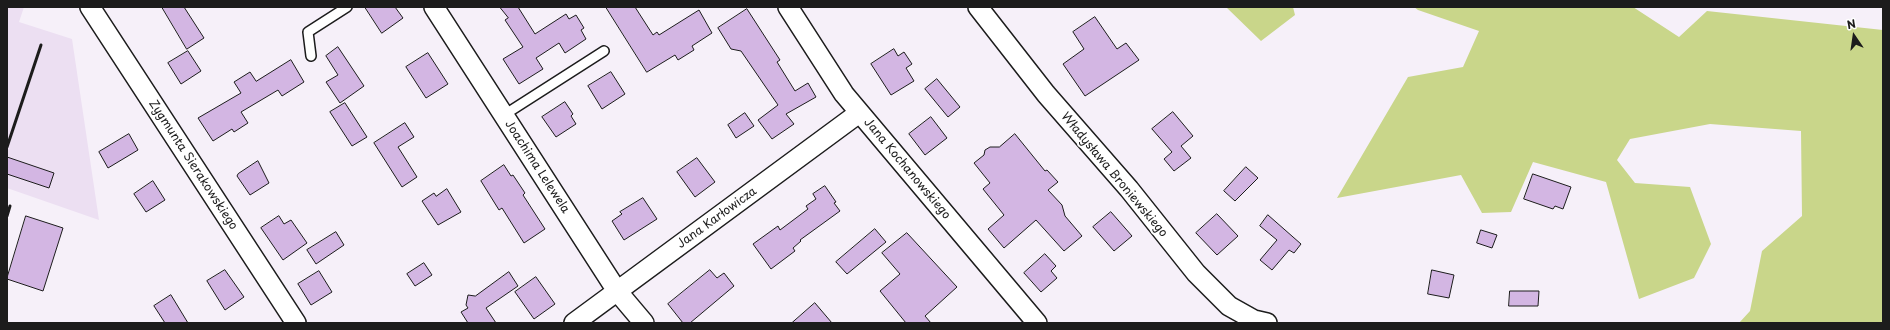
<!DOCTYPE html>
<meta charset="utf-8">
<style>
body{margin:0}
#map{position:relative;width:1890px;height:330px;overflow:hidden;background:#f6f0f9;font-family:"Playpen Sans",sans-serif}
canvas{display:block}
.frame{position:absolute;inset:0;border:8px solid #1c1c1c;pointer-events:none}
.north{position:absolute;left:1834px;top:16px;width:40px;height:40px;-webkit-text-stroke:3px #fff;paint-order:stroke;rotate:347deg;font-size:11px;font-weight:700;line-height:16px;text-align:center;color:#1c1c1c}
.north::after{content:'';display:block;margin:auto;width:14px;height:18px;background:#1c1c1c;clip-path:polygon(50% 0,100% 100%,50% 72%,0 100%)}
</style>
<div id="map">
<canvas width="1890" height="330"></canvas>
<div class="frame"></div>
<div class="north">N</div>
</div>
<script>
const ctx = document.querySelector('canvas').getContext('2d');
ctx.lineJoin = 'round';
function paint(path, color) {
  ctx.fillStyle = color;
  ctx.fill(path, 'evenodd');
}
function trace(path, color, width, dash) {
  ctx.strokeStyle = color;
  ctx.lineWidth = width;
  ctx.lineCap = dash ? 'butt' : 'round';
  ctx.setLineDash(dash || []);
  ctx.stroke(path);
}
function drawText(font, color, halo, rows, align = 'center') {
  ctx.font = font + ' "Playpen Sans",sans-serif';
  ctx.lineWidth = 4;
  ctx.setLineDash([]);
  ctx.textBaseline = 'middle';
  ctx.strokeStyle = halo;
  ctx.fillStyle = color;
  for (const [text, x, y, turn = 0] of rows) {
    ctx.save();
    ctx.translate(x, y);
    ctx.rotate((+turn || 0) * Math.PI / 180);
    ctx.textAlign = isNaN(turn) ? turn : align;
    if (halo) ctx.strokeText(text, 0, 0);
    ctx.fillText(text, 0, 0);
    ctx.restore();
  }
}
paint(new Path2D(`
 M 7,7 L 24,7 L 19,22 L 72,39 L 99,220 L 7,188 Z`), '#ecdff2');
paint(new Path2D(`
 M 1226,7 L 1293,7 L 1295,15 L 1261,41 Z
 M 1414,7 L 1633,7 L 1679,37 L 1707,11 L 1883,30 L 1883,323 L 1739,323 L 1750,311 L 1762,251 L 1802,216 L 1801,131 L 1710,124 L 1630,139 L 1617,160 L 1635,183 L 1690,187 L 1711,244 L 1694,278 L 1639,299 L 1606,182 L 1533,162 L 1511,212 L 1482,213 L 1461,175 L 1337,198 L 1408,77 L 1463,67 L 1479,31 L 1418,10 Z`), '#c9d68a');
const building = new Path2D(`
 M 162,7 L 184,7 L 204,38 L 187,49 Z
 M 365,7 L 395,7 L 403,18 L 382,33 Z
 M 500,7 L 518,7 L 535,34 L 566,14 L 569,19 L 576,15 L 584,28 L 581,30 L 586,39 L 565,53 L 559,43 L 536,58 L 543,69 L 519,84 L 503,59 L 523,47 L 505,20 L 508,18 Z
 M 606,7 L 635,7 L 653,35 L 657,32 L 659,35 L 699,10 L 712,33 L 692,46 L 694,50 L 678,60 L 675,55 L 647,72 Z
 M 747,9 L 780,60 L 777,62 L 795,91 L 808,83 L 816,97 L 786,114 L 794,124 L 772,139 L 758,120 L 778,105 L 741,51 L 731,49 L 718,28 Z
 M 1095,17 L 1117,49 L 1126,43 L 1139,60 L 1085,96 L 1063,64 L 1084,49 L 1073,32 Z
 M 338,47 L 364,86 L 340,103 L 326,82 L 338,75 L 326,56 Z
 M 894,49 L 898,56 L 904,52 L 912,64 L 906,68 L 914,81 L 891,95 L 871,64 Z
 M 188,51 L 201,71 L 181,84 L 168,63 Z
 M 428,53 L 448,84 L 426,98 L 406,67 Z
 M 291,60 L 304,82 L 282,96 L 278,90 L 241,112 L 248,123 L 234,132 L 232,129 L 213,141 L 198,118 L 241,93 L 234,82 L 250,72 L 256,81 Z
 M 611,72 L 625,94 L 602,109 L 588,86 Z
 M 937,79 L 960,107 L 948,117 L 925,89 Z
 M 565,102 L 573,114 L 571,116 L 576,124 L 556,137 L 542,117 Z
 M 345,103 L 367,137 L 352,146 L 330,112 Z
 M 1173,112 L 1193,136 L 1181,146 L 1191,158 L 1174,171 L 1164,159 L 1172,152 L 1152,129 Z
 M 745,113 L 754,126 L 736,138 L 728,125 Z
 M 931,117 L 947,138 L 925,155 L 909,134 Z
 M 405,123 L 414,137 L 398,147 L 417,177 L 402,187 L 374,143 Z
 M 129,134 L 138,150 L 108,168 L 99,152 Z
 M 1015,134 L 1045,171 L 1047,170 L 1058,182 L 1048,190 L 1062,205 L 1065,216 L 1082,236 L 1064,251 L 1036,220 L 1004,248 L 988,229 L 1004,215 L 983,189 L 990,183 L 974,163 L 984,155 L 985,150 L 990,147 L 999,147 Z
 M 7,157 L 54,173 L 49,188 L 7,174 Z
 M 697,158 L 715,182 L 695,197 L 677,172 Z
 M 258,161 L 269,183 L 250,195 L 237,176 L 238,174 Z
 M 504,165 L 511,176 L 513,175 L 525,193 L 523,195 L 545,229 L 524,243 L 502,208 L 499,210 L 481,181 Z
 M 1246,167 L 1258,178 L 1235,201 L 1224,191 Z
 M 1533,174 L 1571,187 L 1563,209 L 1555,206 L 1553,209 L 1524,199 Z
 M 153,181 L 165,200 L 146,212 L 134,194 Z
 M 825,186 L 836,202 L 834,203 L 840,211 L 800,240 L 801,241 L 793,248 L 795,251 L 771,269 L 753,244 L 778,226 L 780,230 L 808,209 L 806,206 L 816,199 L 813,194 Z
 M 447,189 L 461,212 L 438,225 L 422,201 L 434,193 L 436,196 Z
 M 643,198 L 657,219 L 624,240 L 612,221 L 622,214 L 620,212 Z
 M 1111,212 L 1132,236 L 1114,251 L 1093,227 Z
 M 1217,214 L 1238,236 L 1217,255 L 1196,233 Z
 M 1268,215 L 1301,244 L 1294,253 L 1289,250 L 1272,270 L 1260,260 L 1277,240 L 1260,226 Z
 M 26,216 L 63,228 L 43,291 L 7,279 Z
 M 279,216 L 284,224 L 291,220 L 307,243 L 283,260 L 261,228 Z
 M 875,229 L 886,242 L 847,274 L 836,262 Z
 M 1481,230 L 1497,235 L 1492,248 L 1477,243 Z
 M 336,232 L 344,245 L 316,264 L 307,250 Z
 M 907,233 L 957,287 L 925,316 L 931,323 L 906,323 L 880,291 L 900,274 L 882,253 Z
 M 1045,254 L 1056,266 L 1051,271 L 1057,278 L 1041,292 L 1024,273 Z
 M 424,263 L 432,275 L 415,286 L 407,274 Z
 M 225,270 L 244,297 L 225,310 L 207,281 Z
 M 710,270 L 717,278 L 724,273 L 734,286 L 690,323 L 683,323 L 668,304 Z
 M 1432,270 L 1454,275 L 1449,298 L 1428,294 Z
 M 319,271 L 332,292 L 311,305 L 298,284 Z
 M 509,272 L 518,286 L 486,308 L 496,323 L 468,323 L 461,312 L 468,308 L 466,305 L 468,295 L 475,296 Z
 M 536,277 L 555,304 L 534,319 L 515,292 Z
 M 1510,291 L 1539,291 L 1538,306 L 1509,306 Z
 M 171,295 L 188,323 L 165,323 L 154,306 Z
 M 815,303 L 832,323 L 792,323 Z`);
paint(building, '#d3b6e3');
trace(building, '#1c1c1c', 1);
const lane = new Path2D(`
 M 311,56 L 308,32 L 347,7
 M 504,115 L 604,51`);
const street = new Path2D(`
 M 90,7 L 296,323
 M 434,7 L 617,291 L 644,323
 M 788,7 L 844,94 L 1037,323
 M 978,7 L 1046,94 L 1129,189 L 1196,273 L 1229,306 L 1254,320 L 1267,323
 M 574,323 L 859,113`);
trace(lane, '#1c1c1c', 12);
trace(street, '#1c1c1c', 22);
trace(lane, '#fff', 9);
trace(street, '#fff', 19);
trace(new Path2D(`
 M 7,147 L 41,45
 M 7,216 L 10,206`), '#1c1c1c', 3);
drawText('12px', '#1c1c1c', '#fff', [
 ["Zygmunta Sierakowskiego",193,165,57],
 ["Joachima Lelewela",537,167,57],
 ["Jana Kochanowskiego",907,169,50],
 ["Władysława Broniewskiego",1114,175,50],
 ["Jana Karłowicza",717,218,-36]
]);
</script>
